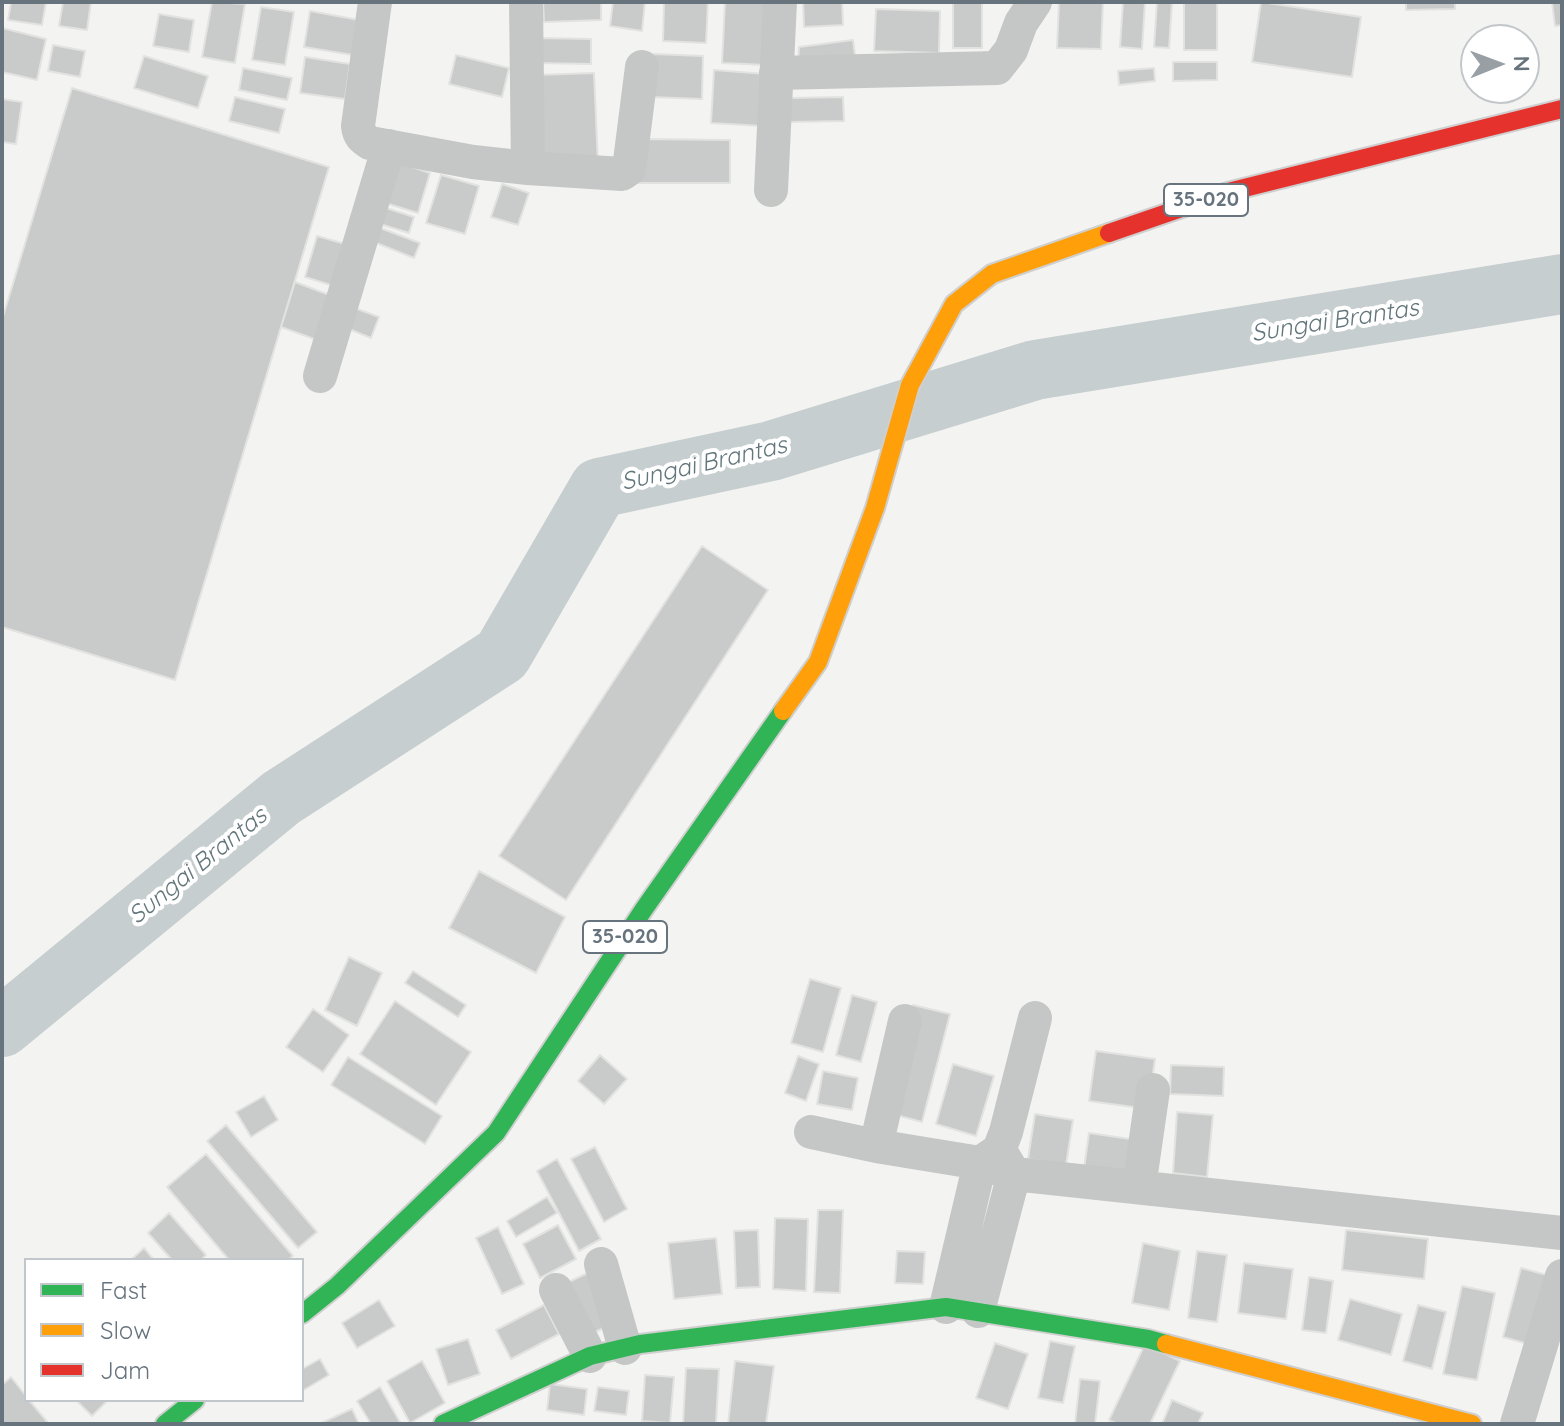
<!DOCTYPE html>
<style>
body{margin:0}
#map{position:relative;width:1564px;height:1426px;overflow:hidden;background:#f3f3f1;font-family:Quicksand,sans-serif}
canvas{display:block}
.frame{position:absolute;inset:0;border:4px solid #67747e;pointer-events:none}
.legend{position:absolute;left:24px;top:1258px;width:280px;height:144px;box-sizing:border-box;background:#fff;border:2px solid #c2c7cb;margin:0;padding:10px 14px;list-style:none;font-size:24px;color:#67747e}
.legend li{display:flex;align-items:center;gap:16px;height:40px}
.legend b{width:40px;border:2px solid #c2c7cb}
.north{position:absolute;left:1460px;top:24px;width:80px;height:80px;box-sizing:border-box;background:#fff;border:2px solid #c2c7cb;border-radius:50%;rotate:89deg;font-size:22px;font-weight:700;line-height:32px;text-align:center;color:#67747e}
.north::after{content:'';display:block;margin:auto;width:28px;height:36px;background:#98a0a6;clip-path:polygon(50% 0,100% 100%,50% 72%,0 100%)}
</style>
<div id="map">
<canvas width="1564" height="1426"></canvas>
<div class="frame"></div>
<ul class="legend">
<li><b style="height:10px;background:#30b455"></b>Fast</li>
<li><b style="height:10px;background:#ff9f0a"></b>Slow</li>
<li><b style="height:10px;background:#e5322d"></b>Jam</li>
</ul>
<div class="north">N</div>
</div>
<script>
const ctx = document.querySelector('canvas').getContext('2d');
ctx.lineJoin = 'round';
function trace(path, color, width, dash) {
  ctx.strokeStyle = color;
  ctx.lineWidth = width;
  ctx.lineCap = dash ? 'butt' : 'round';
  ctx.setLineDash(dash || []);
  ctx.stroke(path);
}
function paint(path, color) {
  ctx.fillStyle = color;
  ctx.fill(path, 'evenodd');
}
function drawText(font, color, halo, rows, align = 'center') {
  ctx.font = font + ' Quicksand,sans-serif';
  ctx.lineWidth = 8;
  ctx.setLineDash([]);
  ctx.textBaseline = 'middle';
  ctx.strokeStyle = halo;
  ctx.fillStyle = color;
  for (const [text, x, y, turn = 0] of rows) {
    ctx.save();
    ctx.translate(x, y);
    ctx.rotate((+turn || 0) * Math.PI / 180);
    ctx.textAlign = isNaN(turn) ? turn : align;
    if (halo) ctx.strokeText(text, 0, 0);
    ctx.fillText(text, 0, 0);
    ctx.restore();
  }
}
trace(new Path2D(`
 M 2,1027 L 281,798 L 502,655 L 599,488 L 771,451 L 1035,370 L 1562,284`), '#c6cecf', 60);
const building = new Path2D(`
 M 11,2 L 46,2 L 42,25 L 8,20 Z
 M 63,2 L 91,2 L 87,30 L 59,26 Z
 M 212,2 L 245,4 L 235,63 L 202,57 Z
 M 543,2 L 601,2 L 601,20 L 544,22 Z
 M 613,2 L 645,2 L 642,31 L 610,26 Z
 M 664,2 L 708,2 L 706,43 L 663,41 Z
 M 725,2 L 769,2 L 767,65 L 722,63 Z
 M 803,2 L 842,2 L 843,25 L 804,27 Z
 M 953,2 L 982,2 L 982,48 L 953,48 Z
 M 1059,2 L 1103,2 L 1101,49 L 1057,48 Z
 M 1123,2 L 1145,2 L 1142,49 L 1120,47 Z
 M 1157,2 L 1172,2 L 1169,48 L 1154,47 Z
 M 1184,2 L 1217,2 L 1217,50 L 1184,50 Z
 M 1261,2 L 1361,17 L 1352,77 L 1252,62 Z
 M 1406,2 L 1455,2 L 1455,9 L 1406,10 Z
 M 1552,2 L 1562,2 L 1562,25 L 1555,26 Z
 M 261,7 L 294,12 L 285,65 L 252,60 Z
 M 876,9 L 940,11 L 939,53 L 874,51 Z
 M 310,11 L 359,20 L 353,55 L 304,47 Z
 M 159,14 L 194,20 L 189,52 L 153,46 Z
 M 2,28 L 46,39 L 37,80 L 2,72 Z
 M 535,38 L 591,39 L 591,64 L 534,63 Z
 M 853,40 L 856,62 L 798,64 L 799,47 Z
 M 53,45 L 85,51 L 80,77 L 48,71 Z
 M 653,54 L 703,56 L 702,99 L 651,97 Z
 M 456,55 L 509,68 L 502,97 L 449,84 Z
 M 144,56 L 208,76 L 198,108 L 134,88 Z
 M 305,57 L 350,64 L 345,99 L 300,93 Z
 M 1173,62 L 1217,62 L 1217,80 L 1173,81 Z
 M 243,68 L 292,78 L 287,100 L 239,90 Z
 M 1154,68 L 1155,81 L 1119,85 L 1118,71 Z
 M 714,70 L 766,74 L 762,126 L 711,123 Z
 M 594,73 L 598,164 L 541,167 L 537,75 Z
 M 72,88 L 329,167 L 175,680 L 2,627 L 2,320 Z
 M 235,97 L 285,109 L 279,133 L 229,121 Z
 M 843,97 L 844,121 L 789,122 L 789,98 Z
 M 2,99 L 22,102 L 16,144 L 2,142 Z
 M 639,139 L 730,140 L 730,183 L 638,183 Z
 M 394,161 L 430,173 L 418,213 L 382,202 Z
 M 441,175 L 479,186 L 465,234 L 426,223 Z
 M 502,184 L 529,193 L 518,225 L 491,217 Z
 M 380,206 L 414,217 L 409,233 L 374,222 Z
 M 375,226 L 420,243 L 414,258 L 369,240 Z
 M 317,236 L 356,247 L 344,289 L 305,277 Z
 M 295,282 L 332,296 L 317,340 L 281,327 Z
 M 352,307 L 379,317 L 371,338 L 344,327 Z
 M 702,546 L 768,590 L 566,900 L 499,856 Z
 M 479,871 L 565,917 L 536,973 L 449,928 Z
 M 349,957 L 382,973 L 357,1026 L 325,1010 Z
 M 413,971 L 466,1005 L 458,1017 L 405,983 Z
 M 810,979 L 841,988 L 823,1052 L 791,1043 Z
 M 852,995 L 877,1002 L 861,1062 L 836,1055 Z
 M 395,1001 L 471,1052 L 436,1105 L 360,1054 Z
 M 913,1005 L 950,1014 L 922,1122 L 885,1112 Z
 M 313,1009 L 349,1035 L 323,1072 L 286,1047 Z
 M 1096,1051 L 1155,1059 L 1148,1109 L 1089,1101 Z
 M 600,1055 L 627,1079 L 604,1104 L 578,1081 Z
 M 798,1056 L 819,1064 L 806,1101 L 785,1093 Z
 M 348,1057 L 442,1116 L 425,1144 L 331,1085 Z
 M 953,1064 L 994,1076 L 976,1136 L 936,1124 Z
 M 1171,1065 L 1224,1067 L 1223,1096 L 1170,1094 Z
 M 823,1071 L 858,1078 L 852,1110 L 817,1104 Z
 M 264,1096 L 278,1120 L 251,1137 L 236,1112 Z
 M 1177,1112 L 1213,1115 L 1207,1177 L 1173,1173 Z
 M 1035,1114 L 1073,1120 L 1066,1165 L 1028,1159 Z
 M 226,1125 L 317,1232 L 298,1248 L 207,1141 Z
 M 1089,1133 L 1137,1140 L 1131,1177 L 1084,1169 Z
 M 595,1147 L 627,1209 L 604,1222 L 571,1159 Z
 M 206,1154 L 293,1256 L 288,1260 L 229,1260 L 167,1187 Z
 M 557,1159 L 601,1239 L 579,1251 L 537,1171 Z
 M 547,1197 L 557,1213 L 516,1237 L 507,1221 Z
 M 818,1210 L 843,1210 L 840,1293 L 814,1292 Z
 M 169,1213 L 206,1255 L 201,1260 L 172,1260 L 148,1233 Z
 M 775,1218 L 808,1219 L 806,1291 L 773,1289 Z
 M 558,1225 L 576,1259 L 540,1278 L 523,1244 Z
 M 498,1227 L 524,1284 L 502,1294 L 476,1238 Z
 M 758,1230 L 760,1287 L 736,1288 L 734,1231 Z
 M 1346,1230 L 1428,1239 L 1424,1279 L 1342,1270 Z
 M 716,1238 L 722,1294 L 674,1299 L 668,1243 Z
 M 1143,1243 L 1180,1251 L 1169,1310 L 1132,1303 Z
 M 144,1248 L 154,1260 L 131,1260 Z
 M 897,1251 L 925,1252 L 923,1284 L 895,1283 Z
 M 1197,1251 L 1227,1255 L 1217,1322 L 1188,1318 Z
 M 1244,1263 L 1293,1269 L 1286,1319 L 1238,1313 Z
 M 1521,1268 L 1547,1275 L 1528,1344 L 1503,1337 Z
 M 592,1271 L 616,1322 L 581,1339 L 558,1287 Z
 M 1309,1277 L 1333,1281 L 1326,1333 L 1302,1330 Z
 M 1462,1286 L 1495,1293 L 1477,1380 L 1443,1374 Z
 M 1350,1299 L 1402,1314 L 1391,1355 L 1338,1340 Z
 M 379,1300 L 395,1326 L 357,1348 L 342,1323 Z
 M 544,1305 L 559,1334 L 511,1359 L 496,1330 Z
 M 1418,1305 L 1446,1312 L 1432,1369 L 1403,1361 Z
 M 468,1339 L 480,1374 L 448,1385 L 436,1349 Z
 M 1050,1341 L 1075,1346 L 1063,1403 L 1038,1398 Z
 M 995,1343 L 1028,1354 L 1008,1409 L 976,1398 Z
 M 1145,1344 L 1180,1361 L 1150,1424 L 1117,1424 L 1109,1420 Z
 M 320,1359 L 329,1375 L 302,1391 L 302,1369 Z
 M 422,1361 L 445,1403 L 410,1423 L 387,1381 Z
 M 735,1361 L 774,1366 L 766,1424 L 728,1424 Z
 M 686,1368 L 719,1369 L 716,1424 L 683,1424 Z
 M 645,1375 L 674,1377 L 670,1423 L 642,1421 Z
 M 11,1377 L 26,1396 L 26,1400 L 29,1400 L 49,1424 L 2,1424 L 2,1385 Z
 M 1080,1379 L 1100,1381 L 1095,1424 L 1075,1424 Z
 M 550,1384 L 587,1389 L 584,1415 L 547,1410 Z
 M 380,1387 L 401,1424 L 371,1424 L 357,1401 Z
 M 598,1387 L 629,1391 L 626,1415 L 594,1411 Z
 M 76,1400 L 108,1400 L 92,1416 Z
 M 1172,1400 L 1203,1413 L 1198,1424 L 1162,1424 Z
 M 352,1409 L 359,1424 L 319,1424 Z`);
paint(building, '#c9caca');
trace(building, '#e2e2e1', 2);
const fast = new Path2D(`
 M 302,1314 L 337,1286 L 496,1133 L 644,909 L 783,711
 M 165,1424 L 195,1400
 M 443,1424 L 590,1356 L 640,1344 L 946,1307 L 1148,1339 L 1166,1344`);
const slow = new Path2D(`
 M 783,711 L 818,662 L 875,508 L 910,385 L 954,304 L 992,274 L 1109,233
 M 1166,1344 L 1472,1424`);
const jam = new Path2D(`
 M 1109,233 L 1228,192 L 1562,109`);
trace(fast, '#cfcfcf', 22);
trace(slow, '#cfcfcf', 22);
trace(jam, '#cfcfcf', 22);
trace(new Path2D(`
 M 375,2 L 358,126 C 359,135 362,138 370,143 L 473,162 L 528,168 L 526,2
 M 776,73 L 997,68 L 1011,50 L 1021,23 L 1035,2
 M 528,168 L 622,174 L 629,169 L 642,67
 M 771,190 L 780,2
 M 320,376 L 389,146
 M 811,1132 L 876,1146 L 980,1163 L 1014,1174 L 1562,1233
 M 876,1146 L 905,1021
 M 1139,1187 L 1153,1090
 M 601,1264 L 625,1348
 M 556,1290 L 590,1356
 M 946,1307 L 980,1163 L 999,1150 L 1006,1132 L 1035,1018
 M 978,1311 L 1014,1174 L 1002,1154
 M 1517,1424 L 1562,1276`), '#c5c7c7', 34);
trace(fast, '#30b455', 18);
trace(slow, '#ff9f0a', 18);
trace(jam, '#e5322d', 18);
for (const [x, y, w] of [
 [1206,200,84],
 [625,937,84]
]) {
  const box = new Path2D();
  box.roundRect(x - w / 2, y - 16, w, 32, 6);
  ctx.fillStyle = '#fff';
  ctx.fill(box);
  trace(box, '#67747e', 2);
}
drawText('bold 20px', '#67747e', null, [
 ["35-020",1206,200],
 ["35-020",625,937]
]);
drawText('italic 24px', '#63767b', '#fff', [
 ["Sungai Brantas",1335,321,-9],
 ["Sungai Brantas",704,464,-13],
 ["Sungai Brantas",198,866,-39]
]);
</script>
